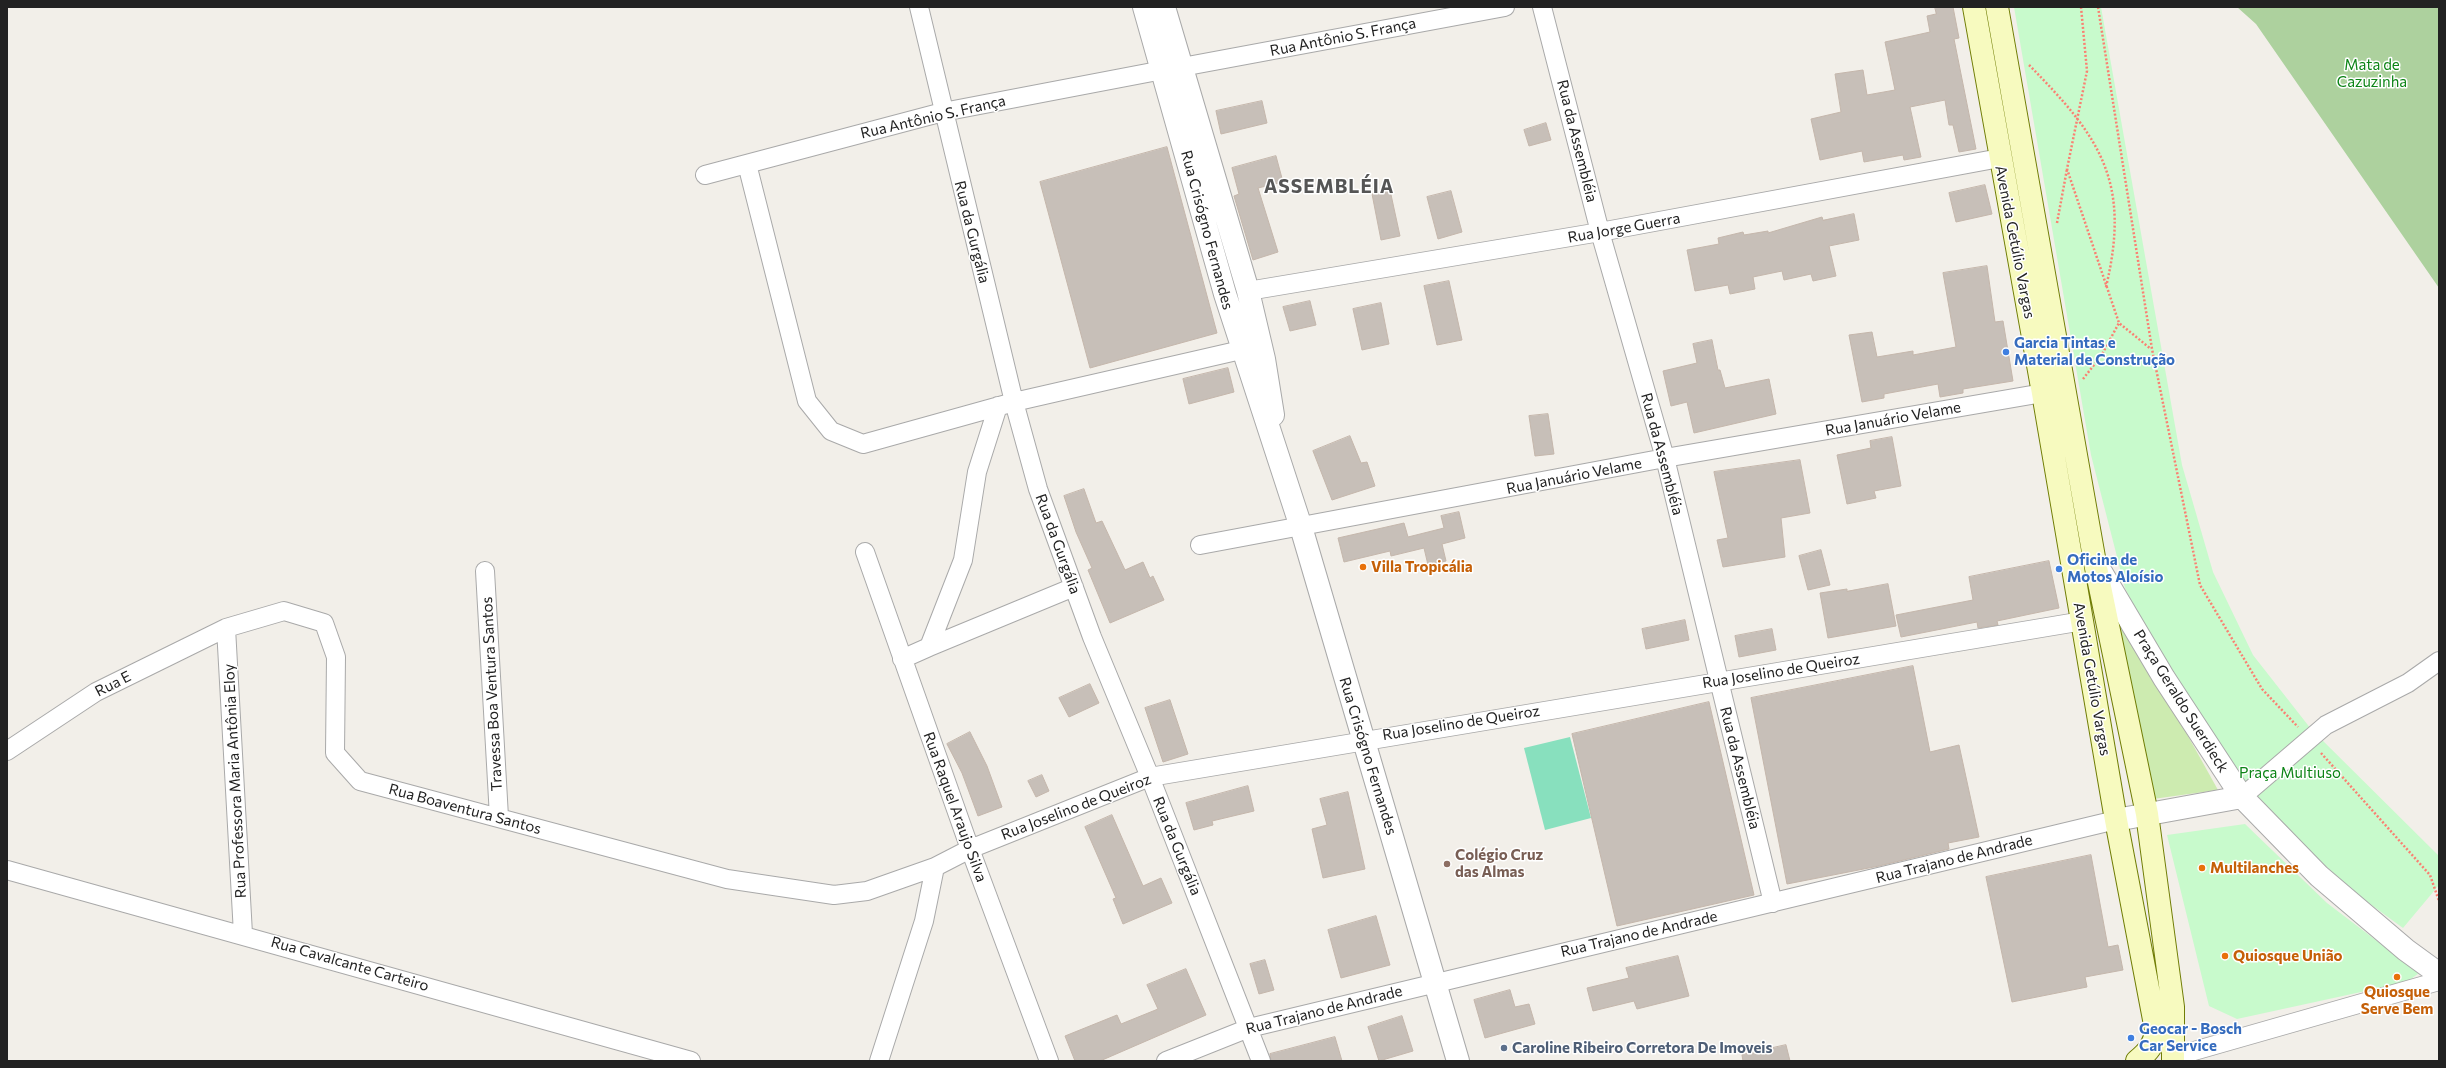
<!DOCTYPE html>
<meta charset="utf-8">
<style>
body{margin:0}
#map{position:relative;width:2446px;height:1068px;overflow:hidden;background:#f2efe9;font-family:Commissioner,sans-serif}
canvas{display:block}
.frame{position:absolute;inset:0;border:8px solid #222;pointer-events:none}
</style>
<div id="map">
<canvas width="2446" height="1068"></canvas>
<div class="frame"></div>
</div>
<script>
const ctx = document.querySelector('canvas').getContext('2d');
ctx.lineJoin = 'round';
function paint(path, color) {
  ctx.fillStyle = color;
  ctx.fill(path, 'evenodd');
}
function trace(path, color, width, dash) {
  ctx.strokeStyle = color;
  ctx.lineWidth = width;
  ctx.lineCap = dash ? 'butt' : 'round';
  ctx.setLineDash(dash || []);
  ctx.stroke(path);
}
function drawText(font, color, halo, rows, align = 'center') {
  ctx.font = font + ' Commissioner,sans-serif';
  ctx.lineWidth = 3;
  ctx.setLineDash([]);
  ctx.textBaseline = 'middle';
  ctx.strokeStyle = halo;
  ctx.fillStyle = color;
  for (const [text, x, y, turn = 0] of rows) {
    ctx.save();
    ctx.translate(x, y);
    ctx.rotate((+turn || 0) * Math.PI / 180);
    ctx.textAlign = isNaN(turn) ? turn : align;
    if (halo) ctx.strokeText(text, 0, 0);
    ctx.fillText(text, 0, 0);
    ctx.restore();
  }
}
paint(new Path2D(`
 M 2113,601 L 2218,790 L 2153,799 Z`), '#cdebb0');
paint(new Path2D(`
 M 2237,7 L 2439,7 L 2439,288 L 2256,24 Z`), '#add19e');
paint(new Path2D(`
 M 2014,7 L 2101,7 L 2182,465 L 2213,572 L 2253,655 L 2311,729 L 2439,856 L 2439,885 L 2403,928 L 2359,896 L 2256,803 L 2175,688 L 2125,588 L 2091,455 Z
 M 2245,824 L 2327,903 L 2419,973 L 2407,982 L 2237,1019 L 2209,1006 L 2167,835 Z`), '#c8facc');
paint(new Path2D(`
 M 1570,737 L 1591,818 L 1545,830 L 1524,748 Z`), '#88e0be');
const building = new Path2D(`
 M 1935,7 L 1953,7 L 1959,38 L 1954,39 L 1976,149 L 1959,152 L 1953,125 L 1949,125 L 1945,100 L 1910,107 L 1921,157 L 1904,160 L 1903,155 L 1864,162 L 1862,151 L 1820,160 L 1811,119 L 1841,112 L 1835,74 L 1863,70 L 1867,95 L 1895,90 L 1885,42 L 1930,32 L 1927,16 L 1936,14 Z
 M 1262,101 L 1267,123 L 1221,134 L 1216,111 Z
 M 1546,123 L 1551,140 L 1529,146 L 1524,130 Z
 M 1167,147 L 1217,333 L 1090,368 L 1040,182 Z
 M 1276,156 L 1283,182 L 1258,188 L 1278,252 L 1253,260 L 1234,196 L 1239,194 L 1232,168 Z
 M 1985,185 L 1992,214 L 1956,222 L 1949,193 Z
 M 1390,190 L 1400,236 L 1381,240 L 1372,194 Z
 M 1451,191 L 1462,232 L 1438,239 L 1427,197 Z
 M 1854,214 L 1859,240 L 1829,246 L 1836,276 L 1813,281 L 1811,274 L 1784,280 L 1782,271 L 1753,277 L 1755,289 L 1730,294 L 1728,285 L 1695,291 L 1687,250 L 1719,244 L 1718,238 L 1743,232 L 1744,235 L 1768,231 L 1768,233 L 1822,217 L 1823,220 Z
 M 1987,266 L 1995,322 L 2003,321 L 2013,381 L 1963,389 L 1963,393 L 1940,397 L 1938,384 L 1884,394 L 1884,398 L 1862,402 L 1849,335 L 1872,332 L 1877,357 L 1913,351 L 1913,355 L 1956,347 L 1943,273 Z
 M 1449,281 L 1462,340 L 1437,345 L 1424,286 Z
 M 1310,301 L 1316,325 L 1290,331 L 1283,307 Z
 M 1381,303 L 1389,344 L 1362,350 L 1353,309 Z
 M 1712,340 L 1718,370 L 1720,370 L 1725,388 L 1769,379 L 1776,414 L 1694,433 L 1687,402 L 1671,406 L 1663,371 L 1697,363 L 1693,344 Z
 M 1228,368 L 1234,392 L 1189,404 L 1183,379 Z
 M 1548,414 L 1554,454 L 1535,456 L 1529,416 Z
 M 1350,436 L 1361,463 L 1367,462 L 1375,486 L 1332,500 L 1313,451 Z
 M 1892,437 L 1901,486 L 1874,491 L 1876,498 L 1847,504 L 1837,455 L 1871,448 L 1870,441 Z
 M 1800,460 L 1810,513 L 1781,518 L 1785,557 L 1723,567 L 1717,540 L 1728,538 L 1714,472 Z
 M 1084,489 L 1096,523 L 1102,521 L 1125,570 L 1143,562 L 1150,578 L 1153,576 L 1164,600 L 1110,623 L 1088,570 L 1092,568 L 1076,532 L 1064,496 Z
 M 1459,512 L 1465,538 L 1442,544 L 1446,561 L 1428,565 L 1424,548 L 1391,556 L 1390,551 L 1344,562 L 1338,538 L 1404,523 L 1408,537 L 1444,528 L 1441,516 Z
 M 1821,550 L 1830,585 L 1808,590 L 1799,556 Z
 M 2049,561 L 2059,608 L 1997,621 L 1998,625 L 1978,628 L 1977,622 L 1901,637 L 1896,615 L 1973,600 L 1969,577 Z
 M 1888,584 L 1896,626 L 1828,638 L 1820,593 L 1847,589 L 1847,591 Z
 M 1685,620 L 1689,640 L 1646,649 L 1642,629 Z
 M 1772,629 L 1776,650 L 1739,657 L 1735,636 Z
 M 1913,666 L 1930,752 L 1959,745 L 1979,837 L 1948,843 L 1949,849 L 1879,866 L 1787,884 L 1751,698 Z
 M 1090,684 L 1099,703 L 1069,717 L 1059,698 Z
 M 1170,700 L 1188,754 L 1163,762 L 1145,708 Z
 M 1709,702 L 1754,895 L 1617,926 L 1572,734 Z
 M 970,732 L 987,766 L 1002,807 L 978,816 L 962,773 L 947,744 Z
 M 1042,775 L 1049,791 L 1036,797 L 1028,781 Z
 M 1248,786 L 1254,811 L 1212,821 L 1213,825 L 1194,830 L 1186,803 Z
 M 1348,792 L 1365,869 L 1323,878 L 1312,829 L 1327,825 L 1320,799 Z
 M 1112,815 L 1143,886 L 1161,878 L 1172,903 L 1123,924 L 1113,899 L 1116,898 L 1085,827 Z
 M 2091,855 L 2108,947 L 2118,945 L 2123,970 L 2085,977 L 2087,987 L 2012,1002 L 1986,877 Z
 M 1376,916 L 1390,965 L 1341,978 L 1328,930 Z
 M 1678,956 L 1689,996 L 1637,1009 L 1634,1001 L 1593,1011 L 1587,988 L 1629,978 L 1626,968 Z
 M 1265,960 L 1274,990 L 1259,994 L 1250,964 Z
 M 1186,969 L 1206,1015 L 1100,1061 L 1075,1061 L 1065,1036 L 1117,1015 L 1121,1024 L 1158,1009 L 1147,985 Z
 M 1510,990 L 1515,1007 L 1529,1004 L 1535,1024 L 1485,1038 L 1474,1000 Z
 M 1402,1016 L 1413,1051 L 1379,1061 L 1368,1027 Z
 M 1335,1037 L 1342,1061 L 1271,1061 L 1270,1054 Z
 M 1786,1045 L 1790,1061 L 1743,1061 L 1742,1055 Z`);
paint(building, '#c7bfb8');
trace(building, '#c4b6ab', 1);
const minor = new Path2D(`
 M 919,7 L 1014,402 L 1038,489 L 1092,637 L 1150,777 L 1261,1061
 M 1542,7 L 1600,232 L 1665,458 L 1773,903
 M 1182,67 L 1505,7
 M 747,164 L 807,401 L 831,431 L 863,444 L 1014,402 L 1241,350
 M 705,175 L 943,112 L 1163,70
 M 1248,291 L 1600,232 L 2000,158
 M 1200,545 L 1665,458 L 2043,393
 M 865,552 L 970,849 L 1049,1061
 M 485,571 L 499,817
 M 226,628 L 243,934
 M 929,647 L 1074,587
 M 902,659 L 929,647 L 963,560 L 977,472 L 998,406
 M 7,751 L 96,692 L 226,628 L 284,611 L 324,623 L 336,657 L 335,753 L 360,781 L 727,879 L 834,895 L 867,891 L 935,867 L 970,849 L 1150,777 L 2083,621
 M 2242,797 L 2326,725 L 2408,683 L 2439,661
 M 7,870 L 691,1061
 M 2173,1057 L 2439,981
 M 879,1061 L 924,921 L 935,867
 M 1166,1061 L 1249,1028 L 2116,820`);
const tertiary = new Path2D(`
 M 1144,7 L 1225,294 L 1301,527 L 1458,1061
 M 1164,7 L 1248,291 L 1264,359 L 1273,415
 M 2097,565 L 2164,678 L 2242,797 L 2319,876 L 2406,950 L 2439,974
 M 2116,820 L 2242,797`);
const secondary = new Path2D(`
 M 1974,7 L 2043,393 L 2116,820 L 2156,1030 C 2155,1044 2148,1052 2137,1061
 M 1997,7 L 2095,563 L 2147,814 L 2173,1007 L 2173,1061`);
trace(minor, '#a9a9a9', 20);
trace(tertiary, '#a9a9a9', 24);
trace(secondary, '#707d05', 24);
trace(new Path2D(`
 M 2081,7 L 2087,71 L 2067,169 L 2119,323 L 2151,349
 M 2098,7 L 2152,349 L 2200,585 L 2262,689 L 2298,727
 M 2029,65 C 2101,138 2131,182 2106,287
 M 2057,223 L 2067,169
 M 2083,379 L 2101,356 L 2119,323
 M 2321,753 L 2430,875 L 2439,901`), '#fa8072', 2.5, [2, 2]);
trace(minor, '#fff', 18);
trace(tertiary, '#fff', 22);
trace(secondary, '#f7fabf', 22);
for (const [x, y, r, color] of [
 [2006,352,4,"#3f7fe0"],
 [1363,567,4,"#e8710a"],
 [2059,569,4,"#3f7fe0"],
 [1447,864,4,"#8d6e63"],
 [2202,868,4,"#e8710a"],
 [2225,956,4,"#e8710a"],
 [2397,977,4,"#e8710a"],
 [2131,1038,4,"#3f7fe0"],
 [1504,1048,4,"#5c6f8a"]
]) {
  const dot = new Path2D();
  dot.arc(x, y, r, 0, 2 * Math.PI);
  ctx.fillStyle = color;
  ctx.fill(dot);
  trace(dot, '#fff', 1.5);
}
drawText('15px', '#222', '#fff', [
 ["Rua Antônio S. França",1343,37,-11],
 ["Rua Antônio S. França",933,117,-13],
 ["Rua da Assembléia",1577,141,76],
 ["Rua Jorge Guerra",1624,228,-10],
 ["Rua Crisógno Fernandes",1207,230,75],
 ["Rua da Gurgália",972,232,76],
 ["Avenida Getúlio Vargas",2015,242,79],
 ["Rua Januário Velame",1893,419,-10],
 ["Rua da Assembléia",1662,454,75],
 ["Rua Januário Velame",1574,476,-11],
 ["Rua da Gurgália",1058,544,70],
 ["Rua Joselino de Queiroz",1781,671,-9],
 ["Avenida Getúlio Vargas",2092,679,80],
 ["Rua E",113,684,-27],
 ["Travessa Boa Ventura Santos",492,694,-93],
 ["Praça Geraldo Suerdieck",2181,701,58],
 ["Rua Joselino de Queiroz",1461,723,-9],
 ["Rua Crisógno Fernandes",1368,756,73],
 ["Rua da Assembléia",1740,768,76],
 ["Rua Professora Maria Antônia Eloy",235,781,-93],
 ["Rua Raquel Araujo Silva",955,807,70],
 ["Rua Joselino de Queiroz",1076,807,-21],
 ["Rua Boaventura Santos",465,809,15],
 ["Rua da Gurgália",1177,846,68],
 ["Rua Trajano de Andrade",1954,859,-14],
 ["Rua Trajano de Andrade",1639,934,-13],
 ["Rua Cavalcante Carteiro",350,964,16],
 ["Rua Trajano de Andrade",1324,1010,-14]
]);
drawText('15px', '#0c8416', '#fff', [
 ["Mata de",2372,65],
 ["Cazuzinha",2372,82],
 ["Praça Multiuso",2290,773]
]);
drawText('bold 15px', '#366cbe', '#fff', [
 ["Garcia Tintas e",2014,343],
 ["Material de Construção",2014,360],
 ["Oficina de",2067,560],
 ["Motos Aloísio",2067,577],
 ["Geocar - Bosch",2139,1029],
 ["Car Service",2139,1046]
], 'left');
drawText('bold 15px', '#c56008', '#fff', [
 ["Villa Tropicália",1371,567],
 ["Multilanches",2210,868],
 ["Quiosque União",2233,956],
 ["Quiosque",2397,992,"center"],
 ["Serve Bem",2397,1009,"center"]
], 'left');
drawText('bold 15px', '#785e54', '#fff', [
 ["Colégio Cruz",1455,855],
 ["das Almas",1455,872]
], 'left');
drawText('bold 15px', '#4e5e75', '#fff', [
 ["Caroline Ribeiro Corretora De Imoveis",1512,1048]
], 'left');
ctx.letterSpacing = '1px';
drawText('bold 19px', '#555', '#fff', [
 ["ASSEMBLÉIA",1329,187]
]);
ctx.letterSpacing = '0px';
</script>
